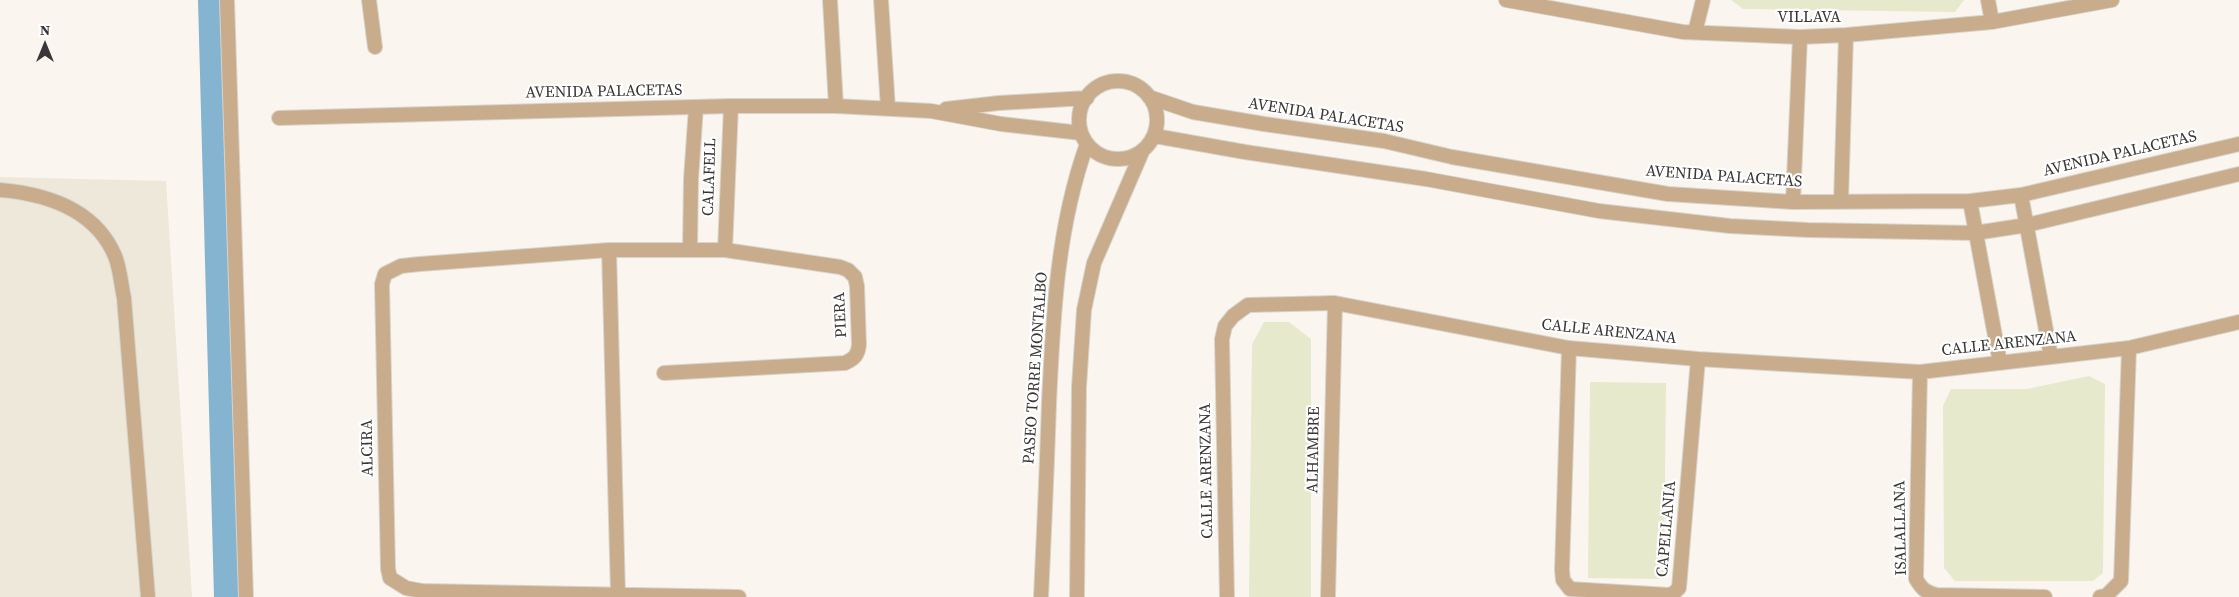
<!DOCTYPE html>
<style>
body{margin:0}
#map{position:relative;width:2239px;height:597px;overflow:hidden;background:#faf6ef;font-family:"Source Serif 4",serif}
canvas{display:block}
.north{position:absolute;left:20px;top:20px;width:50px;height:50px;-webkit-text-stroke:4px #fff;paint-order:stroke;rotate:0deg;font-size:14px;font-weight:700;line-height:20px;text-align:center;color:#393735}
.north::after{content:'';display:block;margin:auto;width:18px;height:22px;background:#393735;clip-path:polygon(50% 0,100% 100%,50% 72%,0 100%)}
</style>
<div id="map">
<canvas width="2239" height="597"></canvas>
<div class="north">N</div>
</div>
<script>
const ctx = document.querySelector('canvas').getContext('2d');
ctx.lineJoin = 'round';
function paint(path, color) {
  ctx.fillStyle = color;
  ctx.fill(path, 'evenodd');
}
function trace(path, color, width, dash) {
  ctx.strokeStyle = color;
  ctx.lineWidth = width;
  ctx.lineCap = dash ? 'butt' : 'round';
  ctx.setLineDash(dash || []);
  ctx.stroke(path);
}
function drawText(font, color, halo, rows, align = 'center') {
  ctx.font = font + ' "Source Serif 4",serif';
  ctx.lineWidth = 4.5;
  ctx.setLineDash([]);
  ctx.textBaseline = 'middle';
  ctx.strokeStyle = halo;
  ctx.fillStyle = color;
  for (const [text, x, y, turn = 0] of rows) {
    ctx.save();
    ctx.translate(x, y);
    ctx.rotate((+turn || 0) * Math.PI / 180);
    ctx.textAlign = isNaN(turn) ? turn : align;
    if (halo) ctx.strokeText(text, 0, 0);
    ctx.fillText(text, 0, 0);
    ctx.restore();
  }
}
paint(new Path2D(`
 M 0,177 L 166,181 L 192,597 L 0,597 Z`), '#ede8da');
paint(new Path2D(`
 M 1731,0 L 1964,0 L 1955,12 L 1743,9 Z
 M 1264,322 L 1289,322 L 1311,339 L 1311,597 L 1249,597 L 1252,344 Z
 M 2089,376 L 2105,384 L 2103,573 L 2093,581 L 1955,581 L 1944,568 L 1943,406 L 1951,389 L 2027,389 Z
 M 1590,382 L 1666,383 L 1664,579 L 1588,578 Z`), '#e6e9cc');
trace(new Path2D(`
 M 215,0 L 231,597`), '#85b4d0', 34);
const service = new Path2D(`
 M 0,190 C 47,194 95,209 115,256 C 120,268 121,284 124,298 L 148,597
 M 690,249 L 691,179 L 696,107
 M 609,250 L 618,595
 M 725,250 L 731,106
 M 664,373 L 845,363 C 854,359 858,355 859,345 L 857,286 L 855,277 L 848,270 L 840,267 L 725,250 L 609,250 L 420,264 L 401,266 L 385,274 L 382,284 L 388,569 L 390,578 L 406,588 L 422,591 L 739,597`);
const minor = new Path2D(`
 M 227,0 L 246,597
 M 369,0 L 375,47
 M 830,0 L 836,106
 M 881,0 L 888,108
 M 1506,0 L 1683,32 L 1800,37 L 1846,35 L 1992,22 L 2112,0
 M 1988,0 L 1992,22
 M 1695,32 L 1703,0
 M1079 120a39 39 0 1 1 78 0a39 39 0 1 1-78 0Z
 M 1149,97 L 1193,112 L 1264,124 L 1384,141 L 1452,157 L 1668,194 L 1793,202 L 1970,201 L 2021,195 L 2239,144
 M 946,109 L 999,103 L 1087,98
 M 279,118 L 731,106 L 836,106 L 931,111 L 1001,124 L 1081,133
 M 1155,136 L 1245,152 L 1426,179 L 1599,211 L 1730,226 L 1808,230 L 1975,233 L 2027,225 L 2239,174
 M 2021,195 L 2051,357
 M 1841,201 L 1846,35
 M 1970,201 L 2000,363
 M 1793,202 L 1800,37
 M 1569,348 L 1562,570 L 1563,580 L 1570,589 L 1669,595 L 1674,593 L 1679,588 L 1698,359
 M 1920,372 L 1916,579 C 1922,589 1925,592 1937,595 L 2045,597
 M 1041,597 C 1044,532 1047,468 1049,403 C 1053,316 1057,227 1087,144
 M 1077,597 L 1079,387 L 1084,310 L 1094,263 L 1142,152
 M 1227,597 L 1222,339 L 1225,326 L 1233,316 L 1248,305 L 1335,303 L 1569,348 L 1698,359 L 1920,372 L 2129,348 L 2239,322
 M 1328,597 L 1335,303
 M 2100,597 L 2106,596 L 2121,581 L 2129,348`);
trace(service, '#d7d4ce', 16);
trace(minor, '#d7d4ce', 16);
trace(service, '#c8ac8b', 14);
trace(minor, '#c8ac8b', 14);
drawText('16px', '#393735', '#fff', [
 ["VILLAVA",1809,18],
 ["AVENIDA PALACETAS",604,92,-1],
 ["AVENIDA PALACETAS",1326,116,9],
 ["AVENIDA PALACETAS",2120,154,-13],
 ["CALAFELL",710,177,-88],
 ["AVENIDA PALACETAS",1724,177,4],
 ["PIERA",841,315,-93],
 ["CALLE ARENZANA",1609,332,6],
 ["CALLE ARENZANA",2009,344,-6],
 ["PASEO TORRE MONTALBO",1036,368,-86],
 ["ALCIRA",368,448,-91],
 ["ALHAMBRE",1314,450,-89],
 ["CALLE ARENZANA",1207,471,-91],
 ["ISALALLANA",1901,528,-91],
 ["CAPELLANIA",1667,529,-85]
]);
</script>
